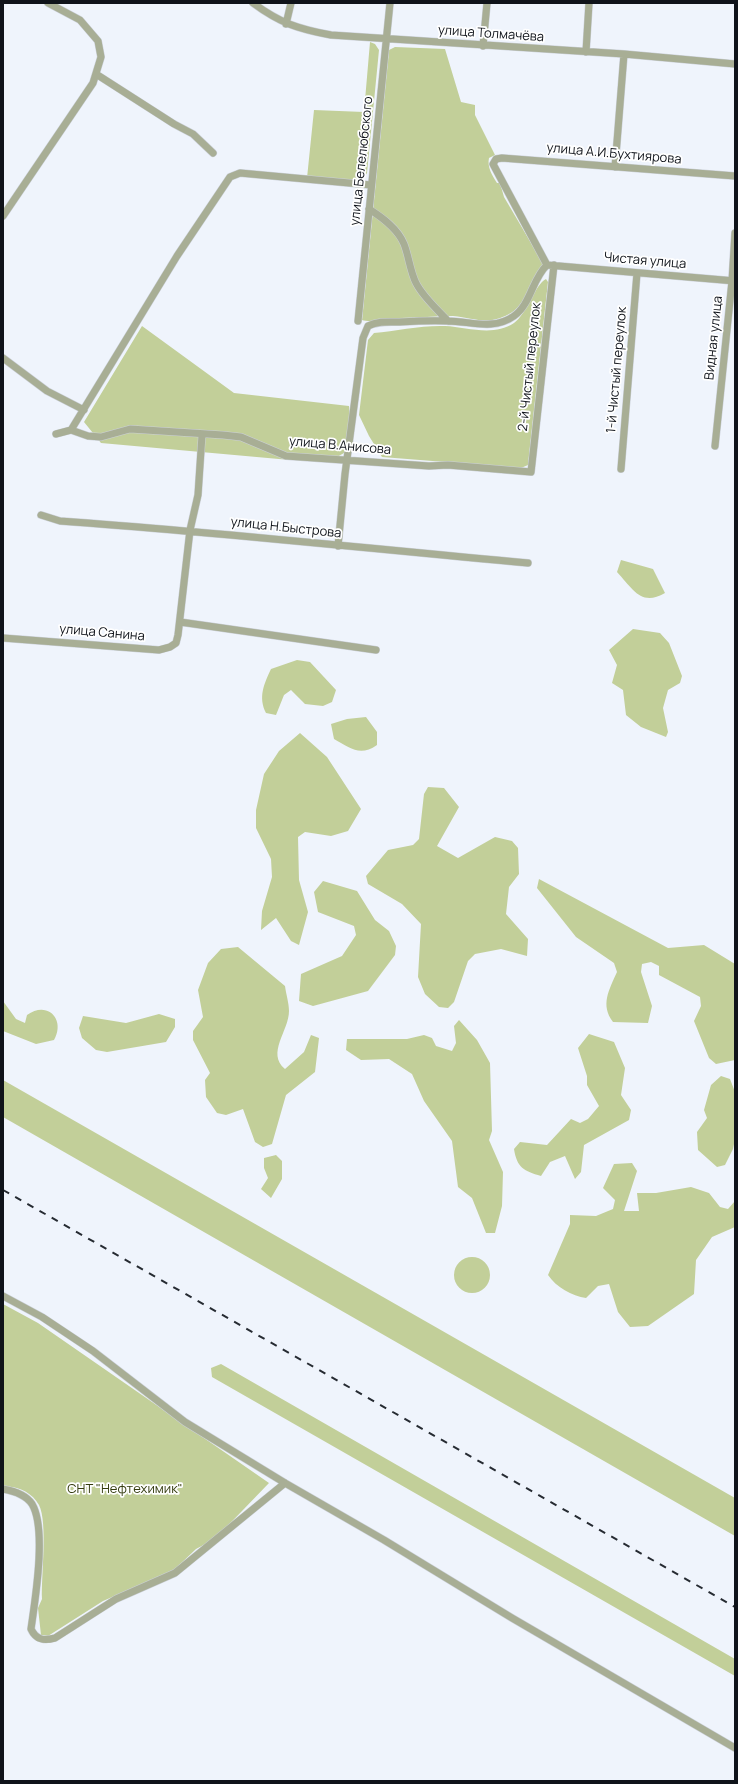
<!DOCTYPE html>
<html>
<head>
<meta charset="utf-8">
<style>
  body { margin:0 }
  #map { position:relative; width:738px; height:1784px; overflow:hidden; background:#eff4fc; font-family:Manrope,sans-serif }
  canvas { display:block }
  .frame { position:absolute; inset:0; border:4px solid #0f131a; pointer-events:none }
</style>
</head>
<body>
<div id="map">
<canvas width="738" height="1784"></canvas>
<div class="frame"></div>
</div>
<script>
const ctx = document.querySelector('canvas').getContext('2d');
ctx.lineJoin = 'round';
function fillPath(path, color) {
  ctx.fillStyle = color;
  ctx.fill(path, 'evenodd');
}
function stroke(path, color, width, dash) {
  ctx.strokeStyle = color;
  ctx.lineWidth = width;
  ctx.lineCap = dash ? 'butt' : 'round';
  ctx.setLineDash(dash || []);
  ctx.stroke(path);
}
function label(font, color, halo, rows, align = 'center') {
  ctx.font = font + ' Manrope,sans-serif';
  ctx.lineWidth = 3.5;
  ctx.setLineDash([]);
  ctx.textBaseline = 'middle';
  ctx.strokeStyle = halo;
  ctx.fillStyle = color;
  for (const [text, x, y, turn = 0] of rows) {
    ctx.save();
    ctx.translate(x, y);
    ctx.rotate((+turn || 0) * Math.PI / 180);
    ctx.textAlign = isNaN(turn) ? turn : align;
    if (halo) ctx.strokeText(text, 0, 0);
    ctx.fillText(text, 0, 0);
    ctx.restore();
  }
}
fillPath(new Path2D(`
  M370,42L375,44L379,50L367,173L364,178L357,181L307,178L314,110L364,112Z
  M395,47L445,49L461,102L475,105V115L495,155L489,158C487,167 492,175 497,183H500L504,197L544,265C535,280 524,307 509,314C487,326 475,318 453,316C436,316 418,318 401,318C391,319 370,323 362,320L389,50Z
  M546,279L548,282L528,465L521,468L382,457L369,436L359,415L368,340L374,333C396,331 423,325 445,326C467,327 493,337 514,323C527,314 535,284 546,279Z
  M142,326L234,393L349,406L350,417L344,453L337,457L309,455L290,460L101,443L84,422Z
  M621,560L653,569L665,593C641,607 633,589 617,572Z
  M633,629L660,633L669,643L682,676L680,683L668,690L663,708L668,732L666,737L641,727L626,715L623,690L612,683L617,665L609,650Z
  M297,660L310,662L336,690L332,702L323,706L305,704L291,690L284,695L276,715L266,713C258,697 264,684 271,669Z
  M366,717L377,732V745C360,757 350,748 334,739L331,724L347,719Z
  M300,733L327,757L361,809L348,831L331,836L305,832L298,837L299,880L308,912L299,945L291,941L276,918L261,930L262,911L272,877L271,859L256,828V810L264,774L279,751Z
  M428,787L444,788L459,807L437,846L458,858L495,837L512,841L518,848L519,874L509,887L506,914L528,939L527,956L501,949L475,954L468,961L454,1002L448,1008L439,1007L425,994L418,977L421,924L402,904L368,884L366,876L388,850L413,845L419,839L424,794Z
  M539,879L668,948L704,945L735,964V1060L716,1064L709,1058L694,1021L701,1006L700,997L659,975V966L651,962L642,964L641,972L652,1006L648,1023L613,1022C600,1005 609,990 617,972L614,963L576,937L537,888Z
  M323,881L357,891L375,920L389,931L396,946L395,955L368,991L313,1006L299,1001L301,974L342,956L356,935L354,926L318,912L314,892Z
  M238,947L285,986C286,994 289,1003 289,1011C289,1031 266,1053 285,1069L304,1052L311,1035L319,1038L315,1072L286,1095L272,1144L263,1147L255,1142L243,1109L226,1115L217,1113L206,1097L205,1080L210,1073L193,1040V1031L203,1017L198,990L208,963L221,949Z
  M3,1001L16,1019L25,1023L27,1015C47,1000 66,1019 54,1040L36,1044L3,1031Z
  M159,1014L175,1019V1027L166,1042L107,1052L96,1050L82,1038L79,1028L83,1016L126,1023Z
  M459,1020L477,1040L490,1063L492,1131L489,1140L503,1172L502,1206L495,1233H486L472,1198L458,1187L452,1141L424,1101L412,1074L389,1059L361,1060L346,1050L347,1039H407L424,1035L432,1038L436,1046L452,1051L456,1043L454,1026Z
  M589,1034L614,1042L625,1068L621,1095L631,1110L629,1120L584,1145L581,1172L575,1179L565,1156L550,1162L541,1176C524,1171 517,1168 514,1149L520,1142L547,1145L571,1119L580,1123L588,1119L599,1106L587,1085V1076L578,1048Z
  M721,1076L730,1079L735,1092V1139L733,1149L725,1165L717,1167L698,1150L697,1132L707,1118L704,1110L711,1085Z
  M3,1080L735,1498V1536L3,1117Z
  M276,1155L282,1161V1179L271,1198L261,1189L268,1178L264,1168V1158Z
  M632,1163L637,1171L624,1211H639L637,1193H656L691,1187L709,1193L720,1207L728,1209L735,1201V1227L712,1237L696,1260L694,1294L648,1326L630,1327L618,1312L609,1284L598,1286L586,1298C572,1296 556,1287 548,1275L570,1224V1215L596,1216L613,1209L615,1200L603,1188L614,1164Z
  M454 1275a18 18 0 1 1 36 0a18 18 0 1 1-36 0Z
  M3,1304L38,1323L269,1483L215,1539L196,1549L173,1571L103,1601L48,1636L41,1635L38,1608L42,1599C41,1577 48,1523 39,1505C32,1492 16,1485 3,1487Z
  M221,1364L735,1659V1676L212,1377L211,1368Z`), '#c2cf99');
const minor = new Path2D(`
  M253,3C280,23 298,29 331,35L624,54L735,64
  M286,24L291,3
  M483,46L487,3
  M586,52L589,3
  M96,74L174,124L193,134L213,153
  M615,167L624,54
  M369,209C383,218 398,229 404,244C409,257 410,271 416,283C423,297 437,309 448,321
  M3,216L93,83L101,57L98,41L80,20L48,3
  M547,265L493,164L496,159L502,158L735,176
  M358,321L390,3
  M3,358L47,391L84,410
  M71,430L177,256L230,177L240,173L371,185
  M56,434L71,430L88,436L101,437L130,429L223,435L241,437L286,456L429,466L448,465L531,472L554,265
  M715,446L732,281L735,233
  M621,469L637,273
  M41,515L60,521C216,532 372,549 528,563
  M338,546L345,474L363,338L368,326C378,321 388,322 398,322C415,321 431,320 448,321C470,321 493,331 514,316C531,304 532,279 547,265L735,281
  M180,622L376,650
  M3,638L159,650L170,647L176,643L178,635L190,530L198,495L202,435
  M3,1296L42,1317L93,1351L185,1422L285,1483L384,1540L512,1618L735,1748
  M3,1489C14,1491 26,1495 32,1504C47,1529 35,1600 31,1629C36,1640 44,1641 55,1638L116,1599L175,1573L285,1483`);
stroke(minor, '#cbd0d8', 8);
stroke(minor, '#a8ae95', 7);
stroke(new Path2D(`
  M3,1190L735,1607`), '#262b32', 2, [7, 7]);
label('13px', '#0f131a', '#fff', [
  ["улица Толмачёва",491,34,4],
  ["улица А.И.Бухтиярова",614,154,5],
  ["улица Белелюбского",362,161,-84],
  ["Чистая улица",645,261,5],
  ["Видная улица",714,338,-84],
  ["2-й Чистый переулок",530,367,-84],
  ["1-й Чистый переулок",617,370,-85],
  ["улица В.Анисова",340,446,5],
  ["улица Н.Быстрова",286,528,6],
  ["улица Санина",102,633,5]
]);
label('13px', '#333b0e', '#fff', [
  ["СНТ \"Нефтехимик\"",125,1489]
]);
</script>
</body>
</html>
